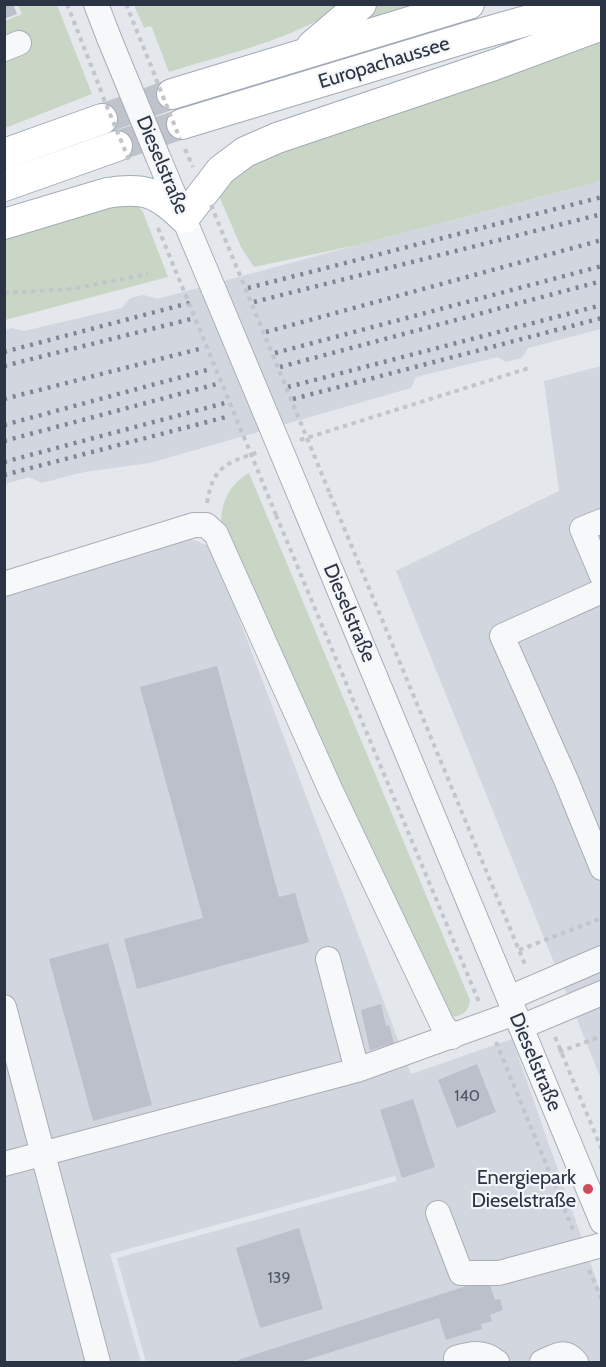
<!DOCTYPE html>
<html>
<head>
<meta charset="utf-8">
<style>
  body { margin:0 }
  #map { position:relative; width:606px; height:1367px; overflow:hidden; background:#e4e7ec; font-family:Cabin,sans-serif }
  canvas { display:block }
  .frame { position:absolute; inset:0; border:6px solid #2b3445; pointer-events:none }
</style>
</head>
<body>
<div id="map">
<canvas width="606" height="1367"></canvas>
<div class="frame"></div>
</div>
<script>
const ctx = document.querySelector('canvas').getContext('2d');
ctx.lineJoin = 'round';
function fillPath(path, color) {
  ctx.fillStyle = color;
  ctx.fill(path, 'evenodd');
}
function stroke(path, color, width, dash) {
  ctx.strokeStyle = color;
  ctx.lineWidth = width;
  ctx.lineCap = dash ? 'butt' : 'round';
  ctx.setLineDash(dash || []);
  ctx.stroke(path);
}
function label(font, color, halo, rows, align = 'center') {
  ctx.font = font + ' Cabin,sans-serif';
  ctx.lineWidth = 4.5;
  ctx.setLineDash([]);
  ctx.textBaseline = 'middle';
  ctx.strokeStyle = halo;
  ctx.fillStyle = color;
  for (const [text, x, y, turn = 0] of rows) {
    ctx.save();
    ctx.translate(x, y);
    ctx.rotate((+turn || 0) * Math.PI / 180);
    ctx.textAlign = isNaN(turn) ? turn : align;
    if (halo) ctx.strokeText(text, 0, 0);
    ctx.fillText(text, 0, 0);
    ctx.restore();
  }
}
fillPath(new Path2D(`
  M601,181V329L528,348L522,358L506,362L498,357L416,377L411,388L150,463L84,472L42,483L29,477L5,484V330L12,328L24,331L122,308L130,298L144,295L157,299L357,245Z
  M601,366V1079L396,571L559,491L544,381Z
  M191,539L212,547L411,1074L512,1039L601,1293V1362H146L117,1258L397,1181L395,1176L110,1254L141,1362H5V597Z`), '#d2d6de');
fillPath(new Path2D(`
  M18,5H57L92,94L5,128V21L22,14Z
  M134,5H344C292,40 229,53 169,72L152,28L150,26L144,28Z
  M375,5H428L362,24Z
  M601,35V181L357,245L254,267L241,247L217,191L234,170Z
  M107,204H136L143,212L168,277L5,320V235Z
  M249,473L470,1000C469,1013 460,1017 448,1017L222,532C219,506 227,486 249,473Z`), '#c9d6c5');
fillPath(new Path2D(`
  M4,4H13L17,14L4,19Z
  M217,666L279,897L295,893L309,942L137,989L124,939L203,918L140,687Z
  M108,943L152,1105L93,1121L49,959Z
  M381,1004L386,1026L389,1025L394,1043L370,1050L361,1010Z
  M477,1064L496,1112L457,1128L438,1080Z
  M413,1099L435,1167L402,1178L380,1110Z
  M299,1228L323,1309L260,1328L236,1248Z
  M488,1279L495,1300L500,1299L503,1310L490,1315L492,1321L481,1324L482,1329L446,1340L439,1318L300,1362H239L238,1360Z`), '#bbc0ca');
stroke(new Path2D(`
  M102,119L172,94
  M117,146L182,124`), '#bfc3cb', 30, [30, 15]);
const minor = new Path2D(`
  M96,4L109,38
  M4,49L19,43
  M158,157L214,290
  M303,503L602,1222
  M602,521L582,529L602,576
  M4,584L194,525H206L216,534L331,791L442,1024L452,1037
  M602,591L502,636L566,780L602,868
  M328,959L357,1070
  M509,998L602,958
  M4,1007L98,1362
  M521,1027L602,993
  M4,1164L357,1070L515,1013
  M438,1213L461,1273H499L602,1245
  M456,1358C472,1353 484,1351 497,1362
  M542,1362C556,1356 565,1348 576,1362`);
const major = new Path2D(`
  M312,46L361,4
  M172,94L469,4
  M182,124L469,37L586,4
  M4,154L102,119
  M4,186L117,146
  M4,224L107,193C144,187 158,192 184,218L221,170L245,152L277,138L494,65L602,25`);
stroke(minor, '#a9aeb7', 26);
stroke(major, '#a3abb8', 32);
stroke(new Path2D(`
  M67,4L103,96
  M126,4L155,76
  M185,149L193,167
  M4,293L72,289L148,274
  M300,440L529,368
  M330,494L526,967
  M207,503C213,467 225,463 259,452
  M276,515L479,1002
  M519,950L602,918
  M555,1037L602,1150
  M496,1042L573,1230
  M559,1052L602,1036
  M589,1270L602,1300`), '#c2c5cb', 4, [4.5, 4.5]);
stroke(minor, '#f7f8fa', 24);
stroke(major, '#fff', 30);
stroke(new Path2D(`
  M248,288L602,197
  M254,302L602,214
  M266,332L602,240
  M4,352L193,302
  M275,353L602,266
  M4,366L191,319
  M280,367L602,281
  M288,387L602,305
  M4,399L203,348
  M293,399L602,318
  M4,425L211,369
  M4,441L217,384
  M4,462L225,403
  M4,475L230,416`), '#7d8696', 4.5, [3, 6]);
const minorBridge = new Path2D(`
  M109,38L158,157
  M214,290L303,503`);
stroke(minorBridge, '#a9aeb7', 26, []);
stroke(new Path2D(`
  M156,79L180,139
  M103,97L129,160
  M211,205L330,494
  M158,228L276,515`), '#c2c5cb', 4, [4.5, 4.5]);
stroke(minorBridge, '#f7f8fa', 24);
for (const [x, y, r, color] of [
  [588,1189,6,"#d1495b"]
]) {
  const dot = new Path2D();
  dot.arc(x, y, r, 0, 2 * Math.PI);
  ctx.fillStyle = color;
  ctx.fill(dot);
  stroke(dot, '#f4f6f9', 2);
}
label('16px', '#4f5766', null, [
  ["140",467,1096],
  ["139",279,1278]
]);
label('20px', '#2b3445', '#f4f6f9', [
  ["Europachaussee",384,63,-17],
  ["Dieselstraße",162,165,67],
  ["Dieselstraße",349,613,67],
  ["Dieselstraße",535,1062,67]
]);
label('20px', '#2b3445', '#f4f6f9', [
  ["Energiepark",576,1178],
  ["Dieselstraße",576,1201]
], 'right');
</script>
</body>
</html>
